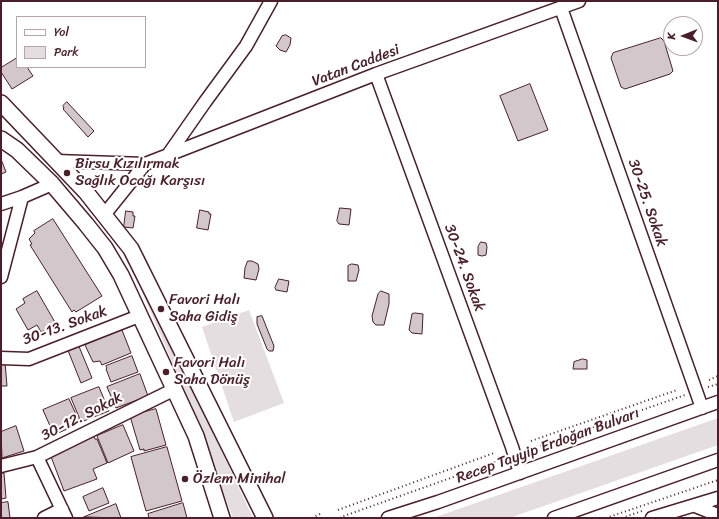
<!DOCTYPE html>
<html>
<head>
<meta charset="utf-8">
<style>
  body { margin:0 }
  #map { position:relative; width:719px; height:519px; overflow:hidden; background:#fff; font-family:Sriracha,sans-serif }
  canvas { display:block }
  .frame { position:absolute; inset:0; border:2px solid #4a1f2b; pointer-events:none }
  .legend { position:absolute; left:16px; top:16px; width:130px; height:52px; box-sizing:border-box; background:#fff; border:1px solid #b7a5aa; margin:0; padding:5px 7px; list-style:none; font-size:12px; color:#4a1f2b }
  .legend li { display:flex; align-items:center; gap:8px; height:20px }
  .legend b { width:20px; border:1px solid #b7a5aa }
  .north { position:absolute; left:663px; top:16px; width:40px; height:40px; box-sizing:border-box; background:#fff; border:1px solid #b7a5aa; border-radius:50%; rotate:269deg; font-size:11px; font-weight:700; line-height:16px; text-align:center; color:#4a1f2b }
  .north::after { content:''; display:block; margin:auto; width:14px; height:18px; background:#4a1f2b; clip-path:polygon(50% 0,100% 100%,50% 72%,0 100%) }
</style>
</head>
<body>
<div id="map">
<canvas width="719" height="519"></canvas>
<div class="frame"></div>
<ul class="legend">
<li><b style="height:5px;background:#fff"></b>Yol</li>
<li><b style="height:11px;background:#e5dee0"></b>Park</li>
</ul>
<div class="north">K</div>
</div>
<script>
const ctx = document.querySelector('canvas').getContext('2d');
ctx.lineJoin = 'round';
function fillPath(path, color) {
  ctx.fillStyle = color;
  ctx.fill(path, 'evenodd');
}
function stroke(path, color, width, dash) {
  ctx.strokeStyle = color;
  ctx.lineWidth = width;
  ctx.lineCap = dash ? 'butt' : 'round';
  ctx.setLineDash(dash || []);
  ctx.stroke(path);
}
function label(font, color, halo, rows, align = 'center') {
  ctx.font = font + ' Sriracha,sans-serif';
  ctx.lineWidth = 4;
  ctx.setLineDash([]);
  ctx.textBaseline = 'middle';
  ctx.strokeStyle = halo;
  ctx.fillStyle = color;
  for (const [text, x, y, turn = 0] of rows) {
    ctx.save();
    ctx.translate(x, y);
    ctx.rotate((+turn || 0) * Math.PI / 180);
    ctx.textAlign = isNaN(turn) ? turn : align;
    if (halo) ctx.strokeText(text, 0, 0);
    ctx.fillText(text, 0, 0);
    ctx.restore();
  }
}
fillPath(new Path2D(`
  M141,289L162,324L253,518H233L187,397Z
  M249,310L284,403L234,422L202,327Z
  M718,418V445L521,514L511,518H433Z`), '#e5dee0');
const building = new Path2D(`
  M286,35L291,38L290,45L286,52L280,50L276,46L282,36Z
  M661,38L664,41L673,71L670,74L625,89L621,87L611,58L613,53Z
  M17,58V67H27L33,76L12,89L1,72V68Z
  M530,84L548,130L518,141L500,96Z
  M67,102L94,131L88,137L63,109L64,108L63,106Z
  M1,159L6,172L1,174Z
  M340,208L351,209L349,225L339,224L337,221Z
  M200,210L209,212V214H211L208,230L197,228Z
  M126,211L133,212V216H135L133,228L124,227Z
  M53,219L102,296L76,312L74,310L72,312L30,245L32,244L29,239L35,233L34,231Z
  M481,242L486,243L487,247L486,255L482,256L478,255V247Z
  M248,261H252L258,264L259,269L256,280L244,278L245,268Z
  M352,264L358,265L359,270L356,281H348V266Z
  M279,279L289,281L287,292L276,290L275,288Z
  M37,291L56,324L41,332L37,325L28,330L16,309L25,303L23,299Z
  M381,291L389,294V304L384,325H376L373,322L372,316L378,294Z
  M415,313L423,314L422,334L412,333L409,330L412,314Z
  M262,316L274,346L273,351H269L267,349L257,324V317Z
  M122,330L131,353L102,365L100,361L93,362L85,345Z
  M78,344L92,378L81,383L67,348Z
  M132,356L138,372L111,382L106,369L107,368L106,366Z
  M583,359L587,360V369H573L574,362Z
  M1,362H5L7,386H1Z
  M140,374L148,396L116,408L107,387Z
  M99,387L109,411L81,422L71,398Z
  M69,399L80,423L54,435L43,410Z
  M156,409L166,445L144,451V449L140,450L130,416Z
  M123,425L134,451L108,463L97,436Z
  M16,426L24,451L2,458L1,432Z
  M94,437L95,439H97L107,463L93,469L97,479L64,491L50,454Z
  M167,447L182,501L146,511L131,457Z
  M1,473H4L6,498L1,499Z
  M103,488L109,503L89,511L83,497Z
  M8,502L10,518H1V503Z
  M183,503L187,518H149L148,514Z
  M116,504L121,518L84,517Z`);
fillPath(building, '#d2c7cb');
stroke(building, '#4a1f2b', 1);
const minor = new Path2D(`
  M561,8L702,408
  M376,74L512,447L520,473
  M168,155L205,102L246,46L271,1
  M56,161L145,164L376,74L579,1
  M1,204L22,197L52,184
  M104,215L145,164
  M1,277L22,197
  M1,358L29,359L139,316
  M37,457L66,518
  M1,466L37,457L175,389
  M695,506L718,515
  M44,518L62,509
  M388,518L438,502L718,402
  M554,518L718,460
  M652,518L718,498`);
const major = new Path2D(`
  M1,103L86,192L131,249L265,518
  M1,139L17,150L52,184L86,224L105,248L121,275L196,436L222,518`);
stroke(minor, '#4a1f2b', 15);
stroke(major, '#4a1f2b', 18);
stroke(new Path2D(`
  M709,380L718,376
  M708,387L718,384
  M531,441L677,390
  M525,451L685,395
  M338,510L494,453
  M312,518L322,513
  M340,518L341,517L504,459
  M606,518L718,480
  M622,518L642,511`), '#4a1f2b', 2, [1, 3]);
stroke(minor, '#fff', 12);
stroke(major, '#fff', 15);
for (const [x, y, r, color] of [
  [67,173,4,"#4a1f2b"],
  [161,309,4,"#4a1f2b"],
  [166,372,4,"#4a1f2b"],
  [185,479,4,"#4a1f2b"]
]) {
  const dot = new Path2D();
  dot.arc(x, y, r, 0, 2 * Math.PI);
  ctx.fillStyle = color;
  ctx.fill(dot);
  stroke(dot, '#fff', 1.5);
}
label('15px', '#4a1f2b', '#fff', [
  ["Vatan Caddesi",356,66,-21],
  ["30-25. Sokak",647,203,71],
  ["30-24. Sokak",464,268,70],
  ["30-13. Sokak",65,326,-20],
  ["30-12. Sokak",82,417,-27],
  ["Recep Tayyip Erdoğan Bulvarı",548,446,-20]
]);
label('15px', '#4a1f2b', '#fff', [
  ["Birsu Kızılırmak",75,164],
  ["Sağlık Ocağı Karşısı",75,181],
  ["Favori Halı",169,300],
  ["Saha Gidiş",169,317],
  ["Favori Halı",174,363],
  ["Saha Dönüş",174,380],
  ["Özlem Minihal",193,479]
], 'left');
</script>
</body>
</html>
